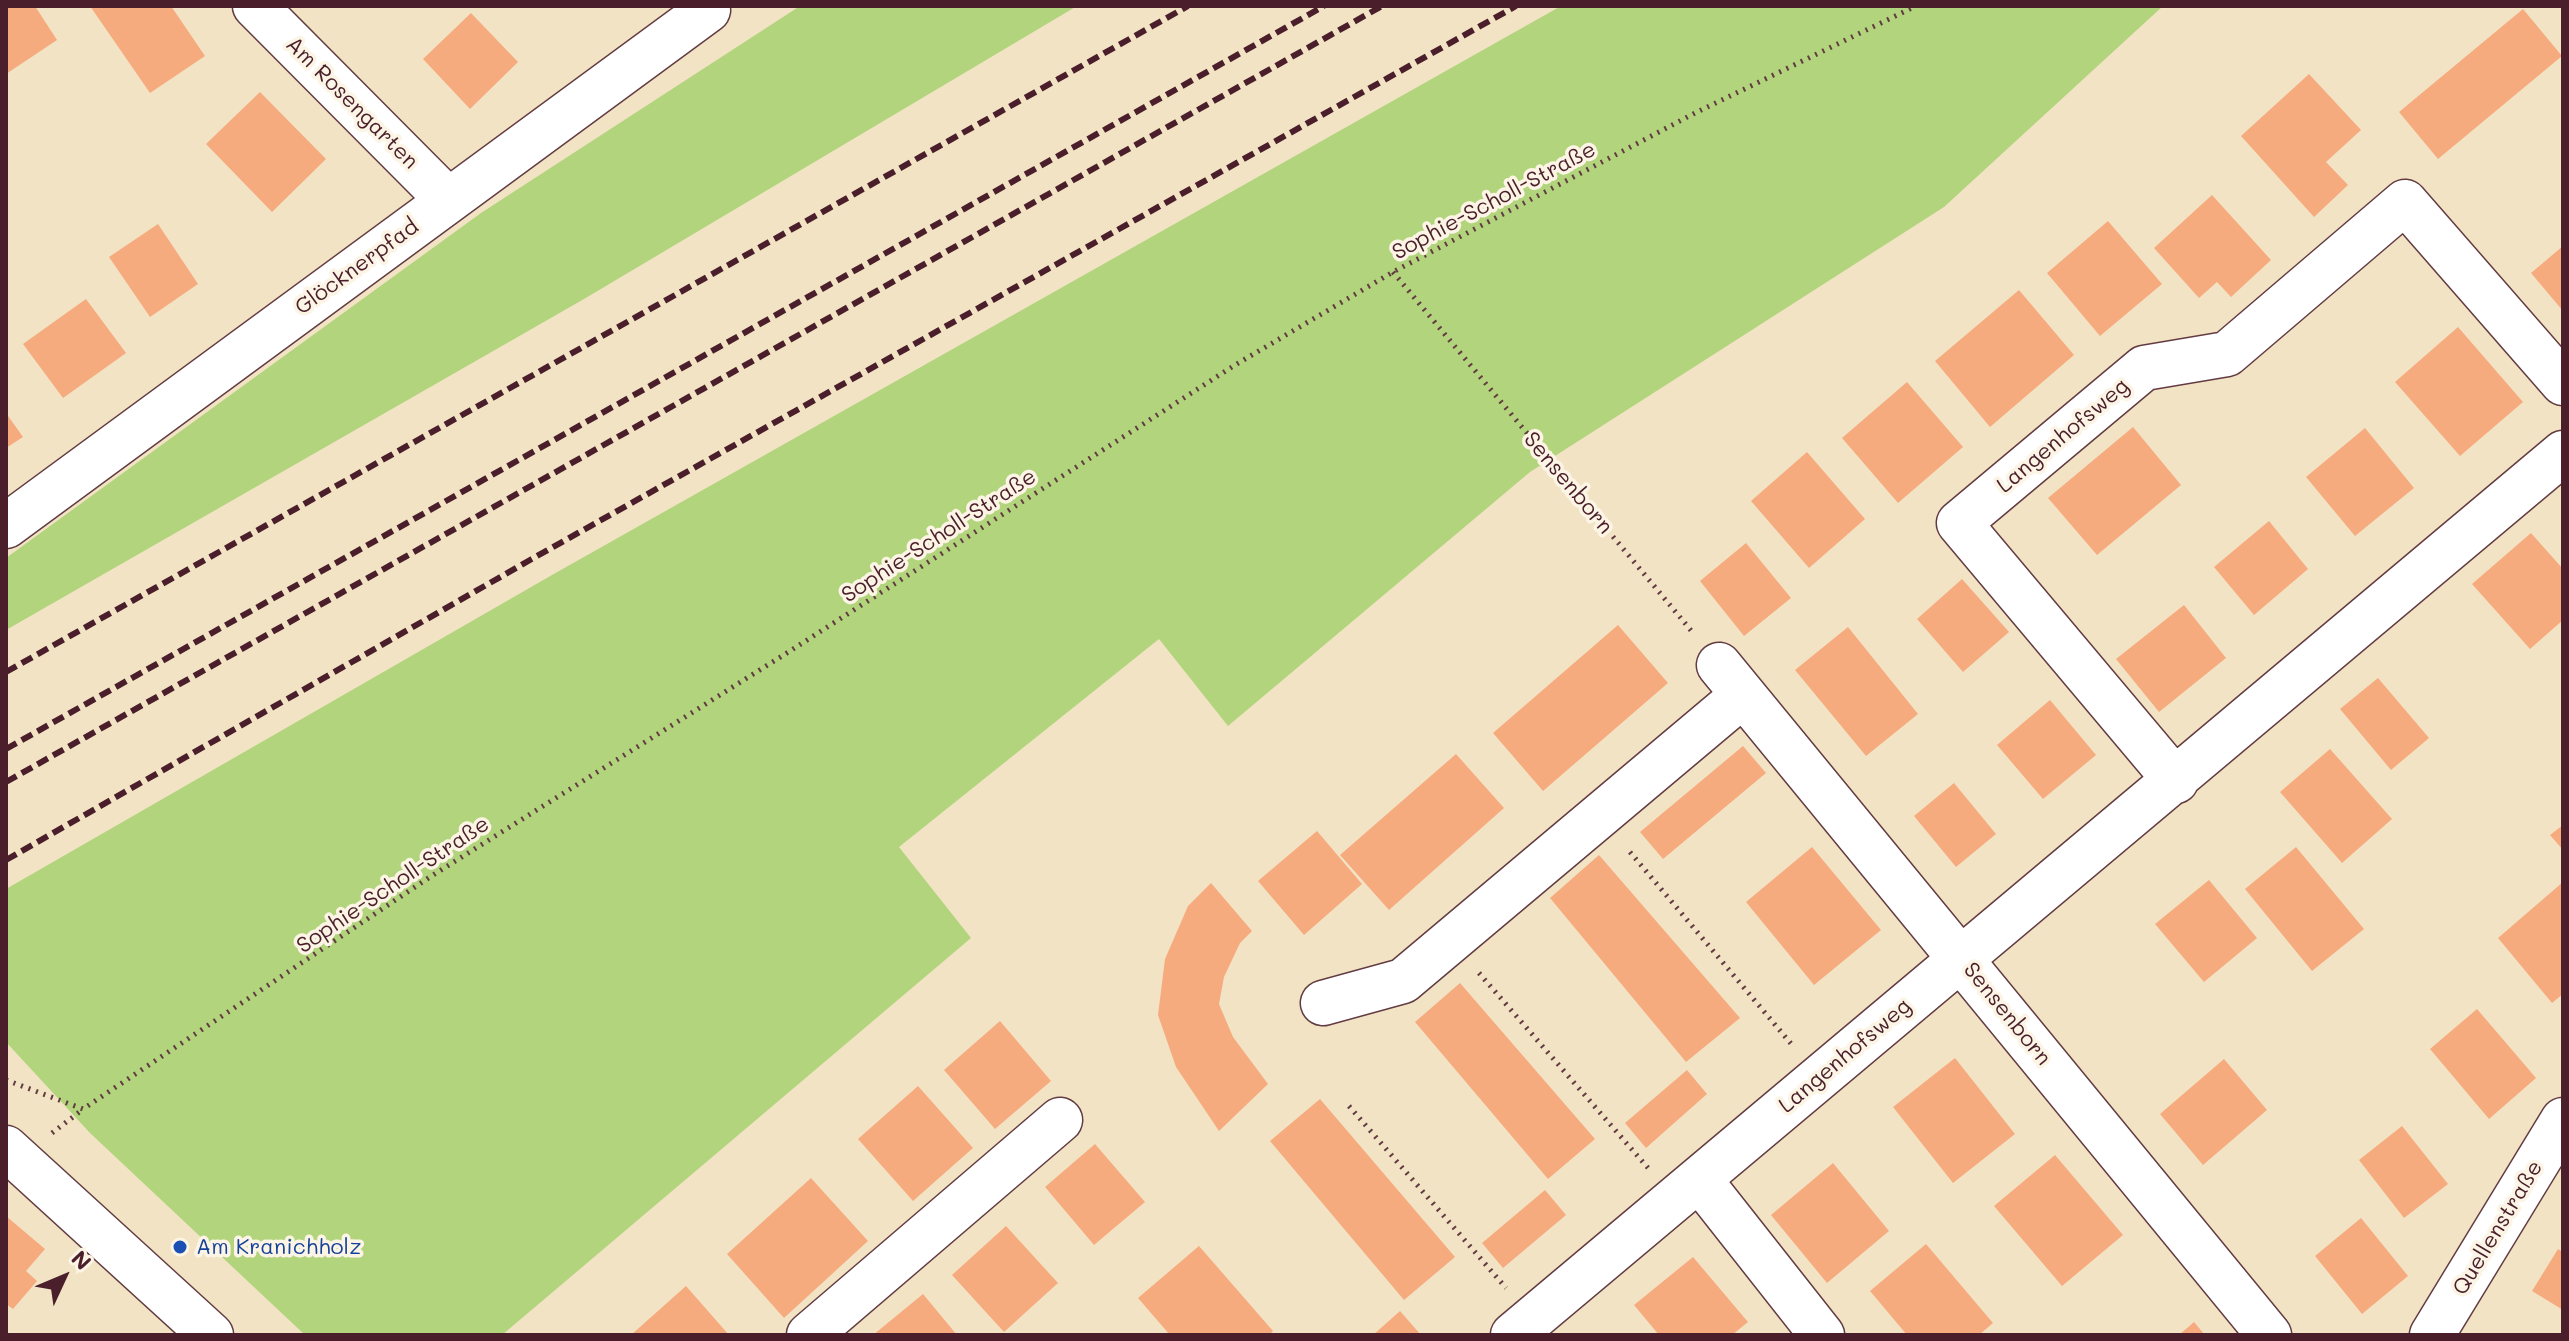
<!DOCTYPE html>
<html>
<head>
<meta charset="utf-8">
<style>
  body { margin:0 }
  #map { position:relative; width:2569px; height:1341px; overflow:hidden; background:#f2e3c5; font-family:Mali,sans-serif }
  canvas { display:block }
  .frame { position:absolute; inset:0; border:8px solid #4a1f2b; pointer-events:none }
  .north { position:absolute; left:24px; top:1237px; width:80px; height:80px; -webkit-text-stroke:6px #fcf5e5; paint-order:stroke; rotate:46deg; font-size:22px; font-weight:700; line-height:32px; text-align:center; color:#4a1f2b }
  .north::after { content:''; display:block; margin:auto; width:28px; height:36px; background:#4a1f2b; clip-path:polygon(50% 0,100% 100%,50% 72%,0 100%) }
</style>
</head>
<body>
<div id="map">
<canvas width="2569" height="1341"></canvas>
<div class="frame"></div>
<div class="north">N</div>
</div>
<script>
const ctx = document.querySelector('canvas').getContext('2d');
ctx.lineJoin = 'round';
function fillPath(path, color) {
  ctx.fillStyle = color;
  ctx.fill(path, 'evenodd');
}
function stroke(path, color, width, dash) {
  ctx.strokeStyle = color;
  ctx.lineWidth = width;
  ctx.lineCap = dash ? 'butt' : 'round';
  ctx.setLineDash(dash || []);
  ctx.stroke(path);
}
function label(font, color, halo, rows, align = 'center') {
  ctx.font = font + ' Mali,sans-serif';
  ctx.lineWidth = 7;
  ctx.setLineDash([]);
  ctx.textBaseline = 'middle';
  ctx.strokeStyle = halo;
  ctx.fillStyle = color;
  for (const [text, x, y, turn = 0] of rows) {
    ctx.save();
    ctx.translate(x, y);
    ctx.rotate((+turn || 0) * Math.PI / 180);
    ctx.textAlign = isNaN(turn) ? turn : align;
    if (halo) ctx.strokeText(text, 0, 0);
    ctx.fillText(text, 0, 0);
    ctx.restore();
  }
}
fillPath(new Path2D(`
  M800,6H1077L584,299L6,630V558L481,213Z
  M1561,6H2163L1944,207L1530,472L1228,726L1159,639L899,847L971,938L502,1335H305L90,1133L6,1042V889L552,575Z`), '#b2d47c');
fillPath(new Path2D(`
  M6,6H35L57,40L6,74Z
  M90,6H171L205,56L150,93Z
  M2523,9L2562,56L2438,159L2399,112Z
  M471,13L518,62L470,109L423,59Z
  M2309,74L2361,130L2326,162L2348,185L2314,217L2241,136Z
  M260,92L326,159L272,212L206,144Z
  M2212,195L2271,260L2231,297L2217,282L2199,298L2154,248Z
  M2108,221L2162,284L2100,336L2047,273Z
  M158,224L198,284L150,317L109,257Z
  M2563,246V311L2531,273Z
  M2019,290L2074,355L1990,427L1935,361Z
  M86,299L126,353L63,398L23,344Z
  M2458,327L2523,402L2460,456L2395,382Z
  M1907,382L1963,447L1898,503L1842,438Z
  M6,413L23,437L6,448Z
  M2133,427L2181,485L2097,555L2048,498Z
  M2365,428L2414,488L2355,536L2306,477Z
  M1807,452L1865,519L1809,568L1751,501Z
  M2269,521L2308,569L2254,615L2214,567Z
  M2531,533L2563,569V620L2530,649L2472,584Z
  M1746,543L1791,598L1744,636L1700,581Z
  M1962,579L2009,632L1963,672L1917,619Z
  M2184,605L2226,658L2159,712L2116,659Z
  M1618,625L1668,683L1543,791L1493,733Z
  M1848,627L1918,714L1866,756L1795,670Z
  M2378,678L2429,738L2391,770L2340,709Z
  M2050,700L2096,755L2043,799L1997,745Z
  M1743,746L1766,773L1663,859L1640,832Z
  M2330,749L2392,819L2342,863L2280,792Z
  M1456,754L1504,808L1389,910L1340,855Z
  M1954,783L1996,834L1956,867L1914,816Z
  M2563,825V850L2550,835Z
  M1317,831L1362,884L1304,935L1258,881Z
  M1812,847L1881,930L1814,985L1746,902Z
  M2296,847L2364,929L2312,971L2245,889Z
  M1599,855L1740,1018L1686,1062L1550,898Z
  M2209,880L2257,938L2204,982L2155,924Z
  M2563,882V994L2552,1003L2498,938Z
  M1211,883L1252,931L1240,943L1224,977L1219,1004L1233,1037L1268,1084L1219,1131L1176,1067L1158,1015L1165,959L1188,906Z
  M1460,983L1595,1139L1548,1179L1415,1022Z
  M2477,1009L2536,1078L2489,1119L2430,1049Z
  M1000,1021L1051,1081L995,1129L944,1070Z
  M1955,1058L2015,1134L1953,1183L1893,1107Z
  M2224,1059L2267,1110L2203,1165L2160,1114Z
  M1687,1070L1707,1094L1646,1148L1625,1123Z
  M918,1086L973,1148L913,1201L858,1139Z
  M1320,1099L1455,1257L1404,1300L1270,1141Z
  M2402,1126L2448,1184L2404,1218L2359,1160Z
  M1095,1144L1145,1202L1094,1245L1045,1187Z
  M2055,1155L2123,1235L2062,1286L1994,1206Z
  M1833,1163L1889,1231L1827,1283L1771,1215Z
  M811,1178L868,1241L784,1318L727,1254Z
  M1545,1190L1566,1215L1503,1268L1482,1243Z
  M6,1216L45,1249L26,1271L37,1281L13,1309L6,1304Z
  M2361,1218L2408,1276L2362,1314L2315,1256Z
  M1006,1226L1058,1283L1004,1332L952,1275Z
  M1926,1244L1993,1323L1979,1335H1907L1870,1291Z
  M1199,1246L1273,1331L1269,1335H1170L1138,1298Z
  M2558,1249L2563,1252V1310L2532,1291Z
  M1693,1257L1748,1322L1732,1335H1659L1634,1305Z
  M686,1286L729,1335H631Z
  M923,1294L957,1335H873Z
  M1400,1311L1421,1335H1373Z
  M2194,1322L2205,1335H2179Z`), '#f6ab7f');
const minor = new Path2D(`
  M255,6L448,200
  M6,526L708,10
  M1719,665L2269,1335
  M2176,781L1959,523L2144,368L2227,354L2405,202L2563,383
  M1323,1003L1403,981L1743,695
  M6,1148L211,1335
  M1699,1179L1822,1335
  M809,1335L1060,1120
  M1513,1335L2563,453
  M2432,1335L2563,1120`);
stroke(minor, '#633c42', 47);
stroke(new Path2D(`
  M1393,272L1694,634
  M1630,852L1793,1046
  M1479,973L1648,1168
  M6,1080L83,1109L430,877L790,651L1235,365L1393,272L1695,113L1916,6
  M1349,1106L1506,1288
  M52,1133L82,1110`), '#633c42', 5, [2, 6]);
stroke(minor, '#fff', 44);
stroke(new Path2D(`
  M6,672L1188,6
  M6,749L1324,6
  M6,782L1382,6
  M6,860L530,560L1516,6`), '#4a1f2b', 6, [12, 6]);
for (const [x, y, r, color] of [
  [180,1247,8,"#1a4fb4"]
]) {
  const dot = new Path2D();
  dot.arc(x, y, r, 0, 2 * Math.PI);
  ctx.fillStyle = color;
  ctx.fill(dot);
  stroke(dot, '#fcf5e5', 3);
}
label('22px', '#4a1f2b', '#fcf5e5', [
  ["Am Rosengarten",352,103,45],
  ["Sophie-Scholl-Straße",1494,201,-28],
  ["Glöcknerpfad",357,267,-36],
  ["Langenhofsweg",2063,436,-40],
  ["Sensenborn",1568,483,50],
  ["Sophie-Scholl-Straße",939,536,-33],
  ["Sophie-Scholl-Straße",393,885,-34],
  ["Sensenborn",2007,1014,51],
  ["Langenhofsweg",1845,1056,-40],
  ["Quellenstraße",2498,1228,-59]
]);
label('22px', '#164399', '#fcf5e5', [
  ["Am Kranichholz",196,1247]
], 'left');
</script>
</body>
</html>
